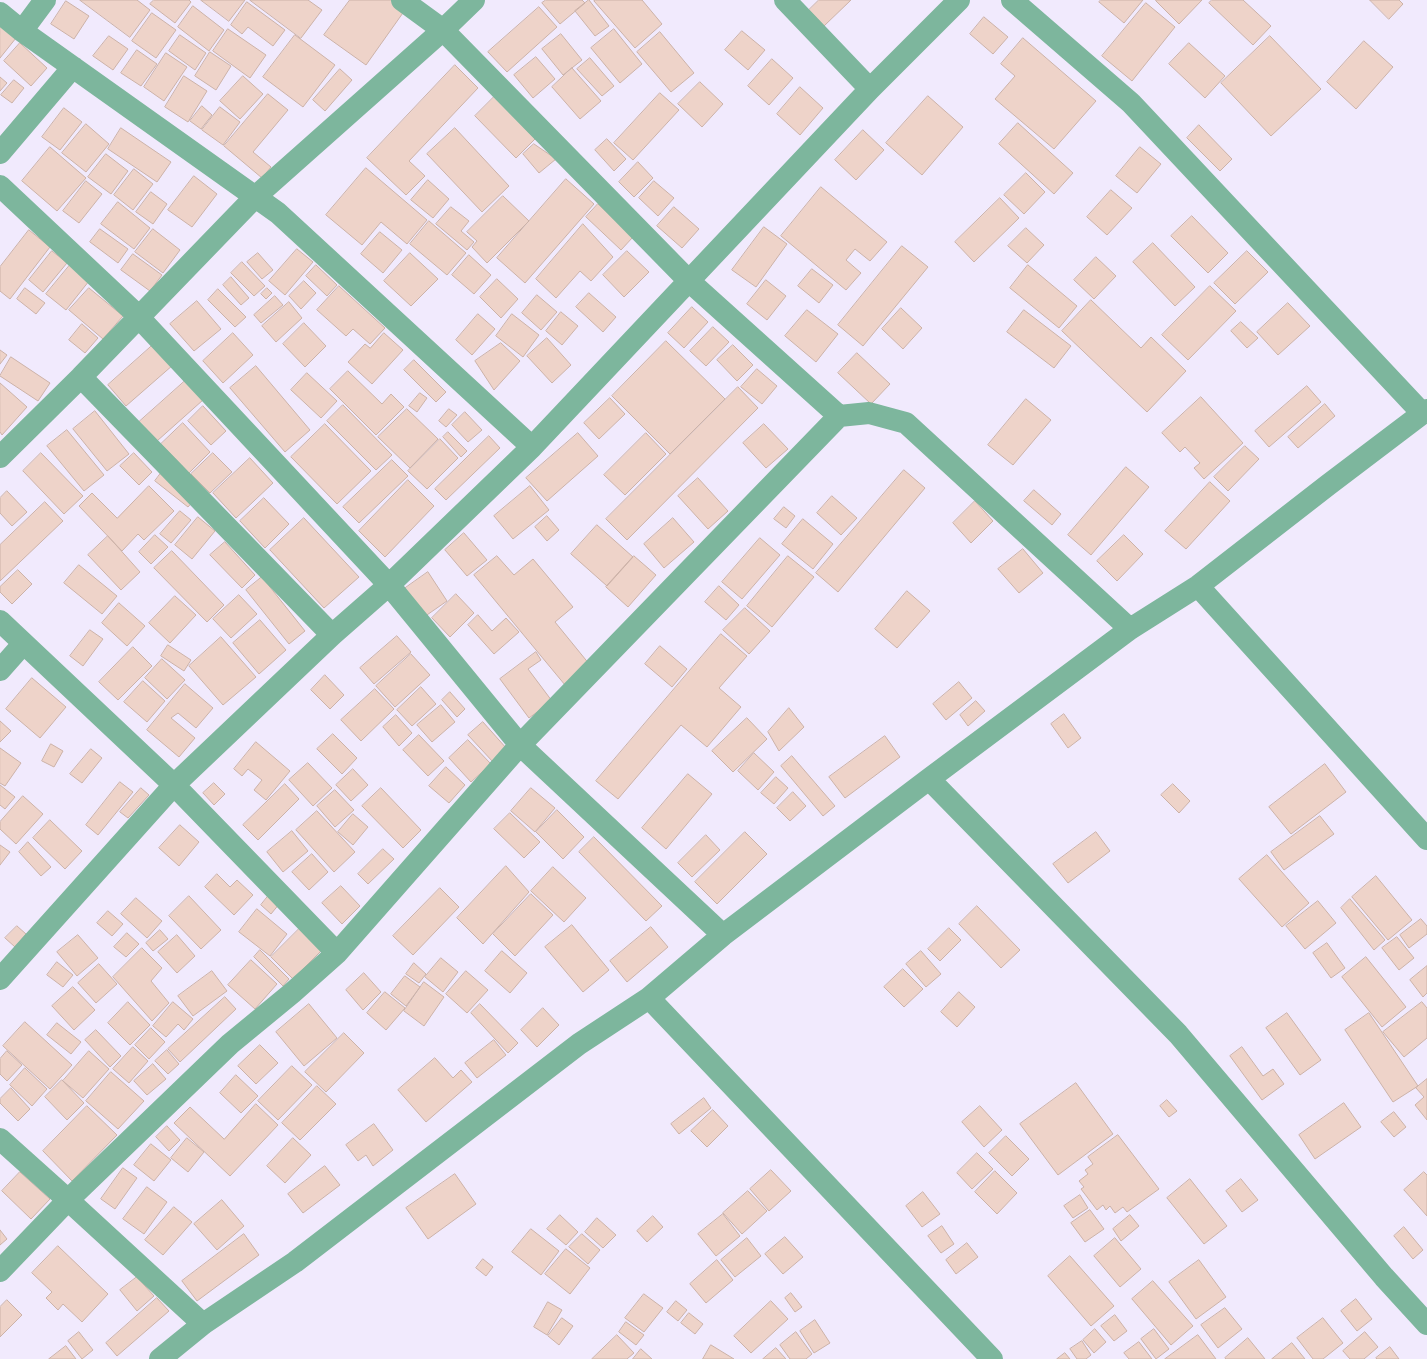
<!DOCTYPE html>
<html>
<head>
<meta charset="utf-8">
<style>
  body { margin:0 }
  canvas { display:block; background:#f1eafd }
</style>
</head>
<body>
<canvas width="1427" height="1359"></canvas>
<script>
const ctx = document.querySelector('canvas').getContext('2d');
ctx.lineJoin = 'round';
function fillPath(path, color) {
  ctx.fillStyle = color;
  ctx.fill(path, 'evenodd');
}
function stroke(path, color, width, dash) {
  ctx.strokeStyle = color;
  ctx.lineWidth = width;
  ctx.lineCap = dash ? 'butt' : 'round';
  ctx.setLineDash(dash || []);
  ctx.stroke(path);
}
const building = new Path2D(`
  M80,0H137L150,10L130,37Z
  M154,0H189L191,2L175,23L150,4Z
  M201,0H245L229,21Z
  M250,0H308L322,10L301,38Z
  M350,0H392L405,10L366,65L324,35Z
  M546,0H582L585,3L560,24L542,3Z
  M589,0L609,26L595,36L575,11Z
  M596,0H642L662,24L635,48L594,1Z
  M819,0H851L824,26L809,10Z
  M1101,0H1143L1124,23L1099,2Z
  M1156,0H1202L1179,24L1156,1Z
  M1212,0H1243L1271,26L1253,45L1209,3Z
  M1370,0H1399L1403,4L1389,19Z
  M66,1L89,16L74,39L51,24Z
  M247,2L285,30L273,46L248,27L242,34L231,25Z
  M1146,3L1175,27L1132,81L1102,56Z
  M193,6L224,30L209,51L178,27Z
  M539,7L557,27L507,72L488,52Z
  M152,13L176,30L156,58L132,41Z
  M984,17L1008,37L993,54L970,34Z
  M0,25L16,38L0,58Z
  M228,29L266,55L250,78L213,51Z
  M614,29L642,64L620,83L591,48Z
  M742,31L765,50L748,70L725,50Z
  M660,32L694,73L671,92L637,52Z
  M561,34L582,60L563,75L542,49Z
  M180,35L206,53L195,70L169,51Z
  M295,35L335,65L303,107L263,77Z
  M109,36L128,49L113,70L93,56Z
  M1270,36L1321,89L1271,136L1221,83Z
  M1023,38L1096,101L1054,149L995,99L1015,76L1001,64Z
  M1364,41L1393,67L1356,109L1327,82Z
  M20,43L47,68L31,86L4,61Z
  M1189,43L1225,76L1205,98L1169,64Z
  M137,50L157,64L141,86L121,73Z
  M210,52L231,66L216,90L195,76Z
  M166,53L187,67L164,101L144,87Z
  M536,57L555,79L533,98L514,75Z
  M590,58L614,86L602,96L577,69Z
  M772,59L793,78L769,105L748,86Z
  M455,65L478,88L409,161L425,176L406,195L367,158Z
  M572,68L601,101L580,119L552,87Z
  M340,69L352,80L325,111L313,100Z
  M184,76L207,91L188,122L165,107Z
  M243,76L263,94L240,119L220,101Z
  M0,77L7,83L0,91Z
  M14,80L24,88L12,103L1,95Z
  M700,82L723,104L702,127L678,104Z
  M800,87L823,108L800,135L777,114Z
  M660,93L679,110L633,160L614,143Z
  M268,94L288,110L253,152L271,167L262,178L224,146Z
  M495,96L535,139L516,158L475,116Z
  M928,96L963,127L922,175L886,143Z
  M202,106L212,115L201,129L190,121Z
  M220,107L240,122L223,145L202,130Z
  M64,108L82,122L60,150L42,137Z
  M1018,123L1073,173L1054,194L999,144Z
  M86,124L109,144L86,172L62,153Z
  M1199,125L1232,159L1220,171L1187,138Z
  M121,128L171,162L157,182L108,149Z
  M455,128L509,186L482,212L427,154Z
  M863,130L884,150L856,180L835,160Z
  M607,139L626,159L614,171L595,150Z
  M534,144L556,159L539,173L523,154Z
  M50,147L86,178L57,211L22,181Z
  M1140,147L1161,164L1137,193L1116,176Z
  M106,154L128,171L111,194L88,177Z
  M638,162L653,178L634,197L619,182Z
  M366,168L427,220L407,244L381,222L362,245L326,215Z
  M134,169L153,184L133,210L114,195Z
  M1026,173L1045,192L1024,214L1004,195Z
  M194,176L217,194L192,227L168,210Z
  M566,179L594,204L525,283L497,258Z
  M428,180L449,199L433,218L411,200Z
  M86,181L102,194L79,223L63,211Z
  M654,181L674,198L658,216L639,198Z
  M821,187L887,242L870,261L855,249L846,260L861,273L846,290L781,236Z
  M1111,190L1132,208L1107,235L1087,217Z
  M151,192L167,204L153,224L136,212Z
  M503,196L529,221L487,263L472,247L477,241L467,232Z
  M1000,198L1019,218L974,262L955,242Z
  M118,202L150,228L134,249L101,224Z
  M598,204L633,237L621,250L586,217Z
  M451,207L469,221L461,231L474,242L467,250L436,224Z
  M674,207L699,229L682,248L657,226Z
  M1192,216L1228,253L1208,273L1171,236Z
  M429,221L466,253L447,275L410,244Z
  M583,224L613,257L591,281L580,271L556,298L536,279Z
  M764,227L787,244L756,287L732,270Z
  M1026,228L1044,245L1027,263L1008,246Z
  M100,229L128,249L118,263L90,242Z
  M153,229L180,250L163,273L135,252Z
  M29,230L50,247L10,299L0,291V267Z
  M380,232L402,250L383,273L361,254Z
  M1153,243L1195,287L1175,306L1133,262Z
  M902,246L928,267L863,346L838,325Z
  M297,249L313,262L285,295L269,281Z
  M52,251L67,263L43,292L29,280Z
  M627,251L649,272L624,297L603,275Z
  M1247,251L1268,272L1235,304L1214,283Z
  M258,253L273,270L262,279L247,262Z
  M410,253L438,279L411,306L384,281Z
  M133,254L162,275L150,291L121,270Z
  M469,255L491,275L474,294L452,275Z
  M1096,257L1116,276L1094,299L1074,280Z
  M242,262L265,286L254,296L231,273Z
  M70,265L89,281L66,310L46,294Z
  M316,265L337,285L327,296L306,276Z
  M1028,265L1077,306L1059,328L1010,288Z
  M812,269L833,285L819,303L798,286Z
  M231,277L249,298L241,305L223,285Z
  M497,279L518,299L501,318L480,297Z
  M766,280L786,296L767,320L747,304Z
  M304,281L316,293L301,309L289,296Z
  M339,286L385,328L370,344L353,329L346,336L317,310Z
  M1210,286L1236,311L1188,360L1162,335Z
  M25,288L45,303L36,314L17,299Z
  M89,288L123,316L103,339L69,310Z
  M267,288L272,293L266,299L261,294Z
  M218,289L246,317L235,327L208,300Z
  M589,293L616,317L603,332L576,307Z
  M537,295L557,312L541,330L522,313Z
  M275,296L283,305L261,323L254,315Z
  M1091,300L1141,348L1151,337L1186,371L1147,412L1062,331Z
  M197,301L221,329L194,351L170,324Z
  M289,302L302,318L276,342L262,326Z
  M1288,303L1310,326L1278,355L1257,332Z
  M692,307L708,322L684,348L668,333Z
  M901,308L922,328L903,349L882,329Z
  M807,310L838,334L816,362L785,336Z
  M1024,310L1071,346L1054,368L1007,332Z
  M561,312L578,326L562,345L546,331Z
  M478,314L495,329L472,355L456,340Z
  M512,314L539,335L523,357L496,336Z
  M1241,322L1258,338L1247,348L1231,331Z
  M304,323L326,346L305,367L283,344Z
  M82,324L98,338L85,353L69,340Z
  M713,327L729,342L706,366L690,351Z
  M233,333L253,355L223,383L203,361Z
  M384,333L403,350L372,384L348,362L365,344L370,348Z
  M547,338L571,365L552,383L527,356Z
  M666,341L725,399L670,454L612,396Z
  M501,343L520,361L494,390L475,361Z
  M154,344L173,365L126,406L108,385Z
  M733,345L753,365L737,381L717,360Z
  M0,350L7,355L0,364Z
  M857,353L890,384L871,404L838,373Z
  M11,357L50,383L38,401L0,376Z
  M414,360L446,392L436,402L404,370Z
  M256,366L310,430L285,452L230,388Z
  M757,369L777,386L762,404L741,387Z
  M348,371L382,404L391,394L404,407L376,435L330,389Z
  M307,373L337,401L321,418L291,390Z
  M185,381L203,400L157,441L139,422Z
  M0,383L27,407L2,435L0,432Z
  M1307,386L1321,402L1269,447L1255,431Z
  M738,387L758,408L627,540L606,519Z
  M420,393L427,398L417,412L409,406Z
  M1201,397L1243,443L1204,479L1194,468L1200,463L1185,447L1180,452L1162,433Z
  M610,398L625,414L599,439L584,423Z
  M1026,399L1051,420L1013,465L988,445Z
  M1325,404L1335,416L1298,448L1288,437Z
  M343,405L392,455L376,470L327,421Z
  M203,406L226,431L211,445L188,421Z
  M407,409L438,439L410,468L378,437Z
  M449,409L457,415L446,427L439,421Z
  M95,411L129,454L107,471L73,429Z
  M465,412L482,430L468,442L452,425Z
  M183,423L210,452L189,473L161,444Z
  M325,424L371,471L337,504L291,457Z
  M764,424L788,449L766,468L743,443Z
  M67,430L104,475L84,491L47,446Z
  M448,432L467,451L461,457L443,437Z
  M578,433L598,456L547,501L526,478Z
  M646,433L666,454L625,495L604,475Z
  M489,436L500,448L446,500L435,489Z
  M440,439L458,458L427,489L408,471Z
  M1245,446L1259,459L1228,491L1214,477Z
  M41,453L83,496L64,514L23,471Z
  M134,453L152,472L139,485L120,466Z
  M213,453L232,472L210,493L191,474Z
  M250,458L273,483L236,518L213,493Z
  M392,460L408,476L359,523L343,507Z
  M1126,467L1149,487L1091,555L1068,535Z
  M904,470L925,488L838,592L816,573Z
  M161,473L195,499L188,507L155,481Z
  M698,478L728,511L708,529L678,496Z
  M408,480L434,506L385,557L359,531Z
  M1210,482L1230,501L1186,549L1165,531Z
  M149,486L174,511L144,540L138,534L122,551L79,506L92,493L117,518Z
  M530,486L549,510L513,539L494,516Z
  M1034,490L1061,514L1052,525L1024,501Z
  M7,491L27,512L12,526L0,513V498Z
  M832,496L857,518L841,535L817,513Z
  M264,498L289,524L265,548L240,521Z
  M975,501L993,521L971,543L953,523Z
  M45,502L63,521L0,581V545Z
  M784,507L795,516L786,528L774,519Z
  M180,511L191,520L171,543L160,534Z
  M547,516L559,530L547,541L535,527Z
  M198,517L215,531L192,559L175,545Z
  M304,518L359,577L324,608L270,550Z
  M673,518L694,542L664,568L644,544Z
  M803,519L833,544L813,569L782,544Z
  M597,525L633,557L607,586L571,554Z
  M464,533L487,560L467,576L445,550Z
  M155,535L168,547L151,564L139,552Z
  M1124,535L1143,554L1117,581L1097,561Z
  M108,536L140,572L121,590L88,555Z
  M760,538L780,555L742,599L722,582Z
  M225,542L255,575L242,588L210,555Z
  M1023,549L1043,573L1019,593L998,569Z
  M172,551L224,605L207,622L154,568Z
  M497,556L514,575L533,559L573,607L555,622L590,665L565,685L474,575Z
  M634,556L656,575L628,607L606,587Z
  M788,556L814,577L772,627L747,606Z
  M79,565L117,596L102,614L64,583Z
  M18,570L32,584L12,604L0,592V587Z
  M428,572L447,601L424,617L404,589Z
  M262,577L305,631L289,644L246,590Z
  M719,586L739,605L726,620L705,602Z
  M907,591L930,611L897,648L875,629Z
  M456,594L474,613L450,637L432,618Z
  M239,595L257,614L231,638L213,619Z
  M175,596L196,615L170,643L149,623Z
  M119,603L145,626L127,646L102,623Z
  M745,608L770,631L749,654L723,630Z
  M478,615L492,631L506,618L519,632L494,654L468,625Z
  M260,620L286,650L259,674L233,643Z
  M90,630L103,639L83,666L70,656Z
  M721,634L747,656L719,688L741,707L707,747L681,725L618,799L596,781Z
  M397,636L411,652L374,684L360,668Z
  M221,637L256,677L223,705L189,666Z
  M168,645L191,660L184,671L161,656Z
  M660,646L687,669L672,687L645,664Z
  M133,647L152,666L118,700L99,682Z
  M536,652L541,660L528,669L552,701L529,718L500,679Z
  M411,654L430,675L395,707L376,686Z
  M162,659L185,680L167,699L145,678Z
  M325,675L344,695L330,709L311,690Z
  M32,678L66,707L40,738L6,709Z
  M143,681L165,701L147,722L124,702Z
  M959,682L972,698L946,720L933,704Z
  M185,684L213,708L196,728L178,713L171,718L195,738L179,757L147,730Z
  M421,687L436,704L412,726L397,710Z
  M375,689L394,709L361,741L341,720Z
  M450,692L465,709L457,717L442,700Z
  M976,701L985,711L968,726L960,715Z
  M441,705L455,722L432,742L417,725Z
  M789,708L804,727L779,751L768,732Z
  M1064,714L1081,738L1068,748L1051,724Z
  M396,715L412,733L399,746L383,727Z
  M747,718L767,739L733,772L712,751Z
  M0,721L11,731L0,742Z
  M483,722L507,749L493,762L468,735Z
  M333,734L357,758L342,774L317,749Z
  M419,735L444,761L428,776L403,750Z
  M885,736L900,757L845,798L829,777Z
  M468,740L491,764L471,782L449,758Z
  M256,742L290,771L266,800L254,790L262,780L248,769L242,776L234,769Z
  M51,744L63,751L54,767L42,761Z
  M0,748L21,763L5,786L0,783Z
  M91,749L102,758L82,783L70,774Z
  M754,753L774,772L758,790L738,771Z
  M792,756L835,806L823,816L781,766Z
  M308,763L332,788L313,806L289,780Z
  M1325,764L1346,792L1291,834L1269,807Z
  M446,767L465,785L449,803L429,786Z
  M353,769L368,785L351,801L336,785Z
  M688,774L712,794L666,849L642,828Z
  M776,777L788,788L774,804L761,793Z
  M120,782L133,792L98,835L86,825Z
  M214,783L225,794L214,805L203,793Z
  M285,784L299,799L258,840L243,825Z
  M1173,784L1190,801L1179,813L1161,795Z
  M0,785L15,797L5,809L0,805Z
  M141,788L149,795L128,818L120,812Z
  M381,788L421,830L403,848L362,806Z
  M531,788L555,808L535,832L511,811Z
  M335,790L354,810L335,827L317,806Z
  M793,792L806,806L790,821L777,808Z
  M23,796L43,814L16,844L0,829V822Z
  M557,810L584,837L563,859L536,832Z
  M317,811L355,852L334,872L296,830Z
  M510,813L540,842L524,858L494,829Z
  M353,814L368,827L353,845L338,832Z
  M1320,816L1334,834L1284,870L1271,852Z
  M50,820L82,851L65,869L33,838Z
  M180,825L199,842L179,866L159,848Z
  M292,831L308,851L283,872L267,852Z
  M745,832L767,854L717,904L695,882Z
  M1096,832L1110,851L1068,883L1053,864Z
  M706,835L720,850L692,877L678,863Z
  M594,837L662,906L646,921L579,852Z
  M28,842L51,867L41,876L19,852Z
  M0,845L10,852L0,865Z
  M383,849L394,859L368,884L358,874Z
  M312,854L328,872L309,890L292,872Z
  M1267,855L1309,903L1282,927L1239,879Z
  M506,866L529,892L483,944L457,918Z
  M553,867L586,898L564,922L531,891Z
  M217,874L230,887L237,880L253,895L234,915L205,887Z
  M1376,876L1412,920L1388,940L1352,897Z
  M341,886L360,906L342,924L322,903Z
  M440,888L459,907L413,955L393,936Z
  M531,894L553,915L515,956L493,934Z
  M269,895L280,903L271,914L261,905Z
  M189,896L221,930L201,949L169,916Z
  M136,898L162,921L147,938L121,914Z
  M1350,899L1385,940L1374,950L1341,908Z
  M1318,901L1336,923L1305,949L1286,926Z
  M977,906L1020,950L1001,968L959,924Z
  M257,909L287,934L270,956L239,932Z
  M108,911L123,924L112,936L97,923Z
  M1421,919L1427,926V934L1409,948L1400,935Z
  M303,925L325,947L293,979L271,957Z
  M572,925L609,970L583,992L545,947Z
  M17,926L26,934L15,947L5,938Z
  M651,927L668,947L627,982L610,961Z
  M949,928L961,940L940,961L928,949Z
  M160,930L168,939L153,951L146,943Z
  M127,933L139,944L126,957L114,947Z
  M78,935L98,958L77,976L57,952Z
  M177,935L195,956L177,973L158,952Z
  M1397,937L1414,958L1399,970L1382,948Z
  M1327,943L1345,968L1331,978L1313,953Z
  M142,948L162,968L151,981L169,1003L152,1021L113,977Z
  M260,950L289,979L283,986L254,957Z
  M502,951L527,973L510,993L485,971Z
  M921,951L941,974L926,987L906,964Z
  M1366,957L1406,1007L1382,1027L1342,977Z
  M441,958L458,972L443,992L425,977Z
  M251,960L277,984L255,1009L228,985Z
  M57,962L73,975L63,987L47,975Z
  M414,963L426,974L419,983L406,974Z
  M99,964L117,984L96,1003L78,983Z
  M1427,966V993L1423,997L1410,980Z
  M903,969L923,989L904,1007L884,987Z
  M212,971L227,991L193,1016L178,996Z
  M466,971L488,990L467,1013L446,994Z
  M364,973L381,992L363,1010L346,990Z
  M405,976L420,987L406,1006L391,994Z
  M424,982L444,997L424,1026L404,1011Z
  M73,987L95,1010L74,1030L52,1006Z
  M385,992L405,1008L386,1030L367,1013Z
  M959,992L975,1007L957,1027L941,1012Z
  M225,997L236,1009L180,1062L168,1049Z
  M128,1002L150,1025L130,1045L108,1023Z
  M173,1002L193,1019L184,1030L178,1024L166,1037L153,1026Z
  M1422,1002L1427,1008V1038L1404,1057L1383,1032Z
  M309,1004L337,1038L304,1066L276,1032Z
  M480,1004L518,1043L508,1053L471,1013Z
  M543,1008L559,1025L537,1047L521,1030Z
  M1287,1013L1321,1060L1300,1075L1266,1028Z
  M1369,1013L1418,1086L1393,1102L1345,1030Z
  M25,1022L72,1065L50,1089L3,1046Z
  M57,1023L81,1042L71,1054L47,1035Z
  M151,1028L165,1042L149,1059L135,1045Z
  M96,1030L121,1056L110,1067L85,1040Z
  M344,1033L364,1053L326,1092L305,1072Z
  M494,1040L506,1055L477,1078L465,1063Z
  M260,1045L278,1063L256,1084L238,1066Z
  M133,1047L148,1061L129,1083L113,1069Z
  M1242,1047L1263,1076L1273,1069L1284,1084L1262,1100L1230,1056Z
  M167,1050L179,1064L168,1074L155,1061Z
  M7,1051L22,1065L7,1081L0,1074V1059Z
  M89,1051L109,1069L83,1098L63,1081Z
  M435,1058L453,1078L461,1070L472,1082L426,1122L398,1090Z
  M153,1064L166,1079L147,1095L134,1081Z
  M292,1066L312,1085L278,1120L258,1101Z
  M25,1068L47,1089L32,1106L10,1085Z
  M111,1072L144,1101L118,1129L86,1101Z
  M236,1075L258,1096L241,1113L220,1093Z
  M1427,1079V1120L1415,1105L1424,1097L1416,1088Z
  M62,1080L84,1103L67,1120L45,1097Z
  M1076,1083L1113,1134L1058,1175L1020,1124Z
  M317,1086L336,1104L300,1140L282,1123Z
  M11,1088L30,1109L18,1121L0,1103V1099Z
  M704,1098L711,1108L679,1134L671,1124Z
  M1167,1100L1177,1111L1169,1117L1160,1106Z
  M1344,1103L1361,1127L1315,1159L1299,1135Z
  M256,1104L278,1125L230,1176L174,1123L190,1107L224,1139Z
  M87,1106L117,1135L72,1181L43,1151Z
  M980,1106L1002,1130L984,1147L962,1122Z
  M713,1110L728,1126L707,1147L691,1131Z
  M1394,1112L1406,1127L1394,1137L1381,1122Z
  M374,1124L393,1150L373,1166L366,1155L358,1161L346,1145Z
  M167,1126L180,1140L169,1151L156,1137Z
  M1118,1135L1159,1189L1127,1212L1123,1207L1115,1213L1110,1206L1106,1210L1103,1205L1097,1210L1081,1189L1084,1187L1079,1181L1088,1174L1085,1170L1093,1164L1088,1157Z
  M1006,1136L1029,1159L1012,1176L989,1153Z
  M187,1138L204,1152L188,1172L171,1158Z
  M293,1138L311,1155L285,1183L267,1166Z
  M151,1144L171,1160L154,1181L134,1165Z
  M977,1153L993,1169L972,1189L957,1173Z
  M325,1166L340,1185L303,1213L288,1194Z
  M123,1168L137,1178L115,1209L101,1199Z
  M771,1170L791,1191L769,1211L750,1189Z
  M995,1171L1017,1193L997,1214L975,1192Z
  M20,1172L50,1199L31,1219L2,1191Z
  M1424,1172L1427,1175V1216L1404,1190Z
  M455,1174L476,1204L428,1239L406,1208Z
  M1190,1179L1227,1226L1204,1244L1167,1198Z
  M1241,1179L1258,1200L1242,1212L1226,1191Z
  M147,1187L167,1202L144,1234L123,1219Z
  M748,1191L767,1211L742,1234L723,1213Z
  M923,1192L940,1214L922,1227L906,1206Z
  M1080,1195L1088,1208L1073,1218L1064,1206Z
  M222,1200L244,1226L217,1250L194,1224Z
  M174,1207L192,1222L163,1255L145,1240Z
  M1090,1210L1104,1229L1085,1242L1071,1223Z
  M723,1214L740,1236L716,1256L698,1234Z
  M560,1215L578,1232L566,1245L547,1229Z
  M1130,1215L1139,1226L1121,1241L1113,1229Z
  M653,1216L663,1227L647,1242L637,1231Z
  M597,1218L616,1235L603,1248L585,1232Z
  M942,1226L954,1244L941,1253L928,1236Z
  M1404,1227L1423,1250L1413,1259L1394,1236Z
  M531,1229L559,1251L541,1275L512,1252Z
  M0,1230L7,1239L0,1245Z
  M244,1234L259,1255L197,1301L182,1281Z
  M582,1234L600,1250L588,1264L569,1247Z
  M785,1237L803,1257L783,1274L765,1254Z
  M747,1238L761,1256L735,1277L721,1260Z
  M1115,1238L1141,1269L1120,1287L1094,1256Z
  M967,1243L978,1257L956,1274L946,1260Z
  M58,1246L108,1294L82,1322L63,1304L58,1310L46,1298L52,1292L32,1273Z
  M566,1249L590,1268L570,1294L545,1274Z
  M1070,1256L1114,1306L1091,1326L1048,1276Z
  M483,1259L493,1267L486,1276L476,1268Z
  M717,1260L733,1280L706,1303L690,1284Z
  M1199,1260L1226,1297L1196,1319L1169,1282Z
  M137,1277L154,1296L137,1311L120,1290Z
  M1153,1281L1193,1326L1171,1345L1132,1299Z
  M791,1293L802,1307L795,1312L785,1298Z
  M644,1294L663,1308L644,1332L625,1318Z
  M157,1298L169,1311L117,1356L106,1343Z
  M1356,1299L1372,1319L1357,1331L1341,1311Z
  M7,1300L22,1315L0,1337V1307Z
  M676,1301L687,1310L678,1321L667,1312Z
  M771,1301L788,1319L751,1353L734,1336Z
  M548,1302L562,1310L547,1335L534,1327Z
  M1225,1308L1242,1329L1218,1348L1201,1325Z
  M689,1313L703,1324L695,1334L681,1323Z
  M1115,1315L1127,1331L1114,1341L1101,1326Z
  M562,1318L573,1326L559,1345L548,1336Z
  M1323,1318L1343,1343L1323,1359H1313L1297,1338Z
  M815,1320L830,1343L814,1353L800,1331Z
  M626,1322L644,1335L636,1345L619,1332Z
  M1095,1329L1106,1342L1094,1353L1083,1340Z
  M1154,1329L1169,1349L1156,1359L1141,1339Z
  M79,1332L93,1350L82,1359L68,1341Z
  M796,1332L812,1354L806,1359H790L780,1345Z
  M1365,1332L1378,1347L1364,1359H1350L1343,1351Z
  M617,1335L634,1353L627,1359H592Z
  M1198,1335L1216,1359H1165Z
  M1248,1338L1265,1359H1226L1225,1358Z
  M1082,1341L1091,1355L1086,1359H1077L1070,1349Z
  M1139,1342L1152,1359H1129L1124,1353Z
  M1292,1343L1305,1359H1272Z
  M711,1345L734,1359H703Z
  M66,1346L76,1359H49Z
  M1390,1347L1399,1359H1377L1376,1358Z
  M776,1348L786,1359H763Z
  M641,1349L652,1359H633Z
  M1065,1353L1070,1359H1057Z`);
fillPath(building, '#eed3c9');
stroke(building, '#ccb2a8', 1);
stroke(new Path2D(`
  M402,0L443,30L689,281L839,416L869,413L906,423L1130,629
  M785,0L870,89
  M1012,0L1131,103L1422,413
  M0,13L22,31L278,213L532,447
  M22,31L45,0
  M0,153L73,67
  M0,186L132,310L389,585L520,745L723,935
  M81,377L332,635
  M0,457L81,377L255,197L443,30L474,0
  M1198,586L1427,839
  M0,621L174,785L337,953
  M0,670L23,644
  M929,779L1178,1034L1384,1277L1427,1324
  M0,979L174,785L332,635L389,585L532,447L870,89L959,0
  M649,998L992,1359
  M0,1139L68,1200L203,1324
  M0,1271L68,1200L230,1044L292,993L337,953L520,745L839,416
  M160,1359L203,1324L295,1262L579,1044L649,998L723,935L929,779L1130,629L1198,586L1328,485L1427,410`), '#7db69d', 22);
</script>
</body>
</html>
